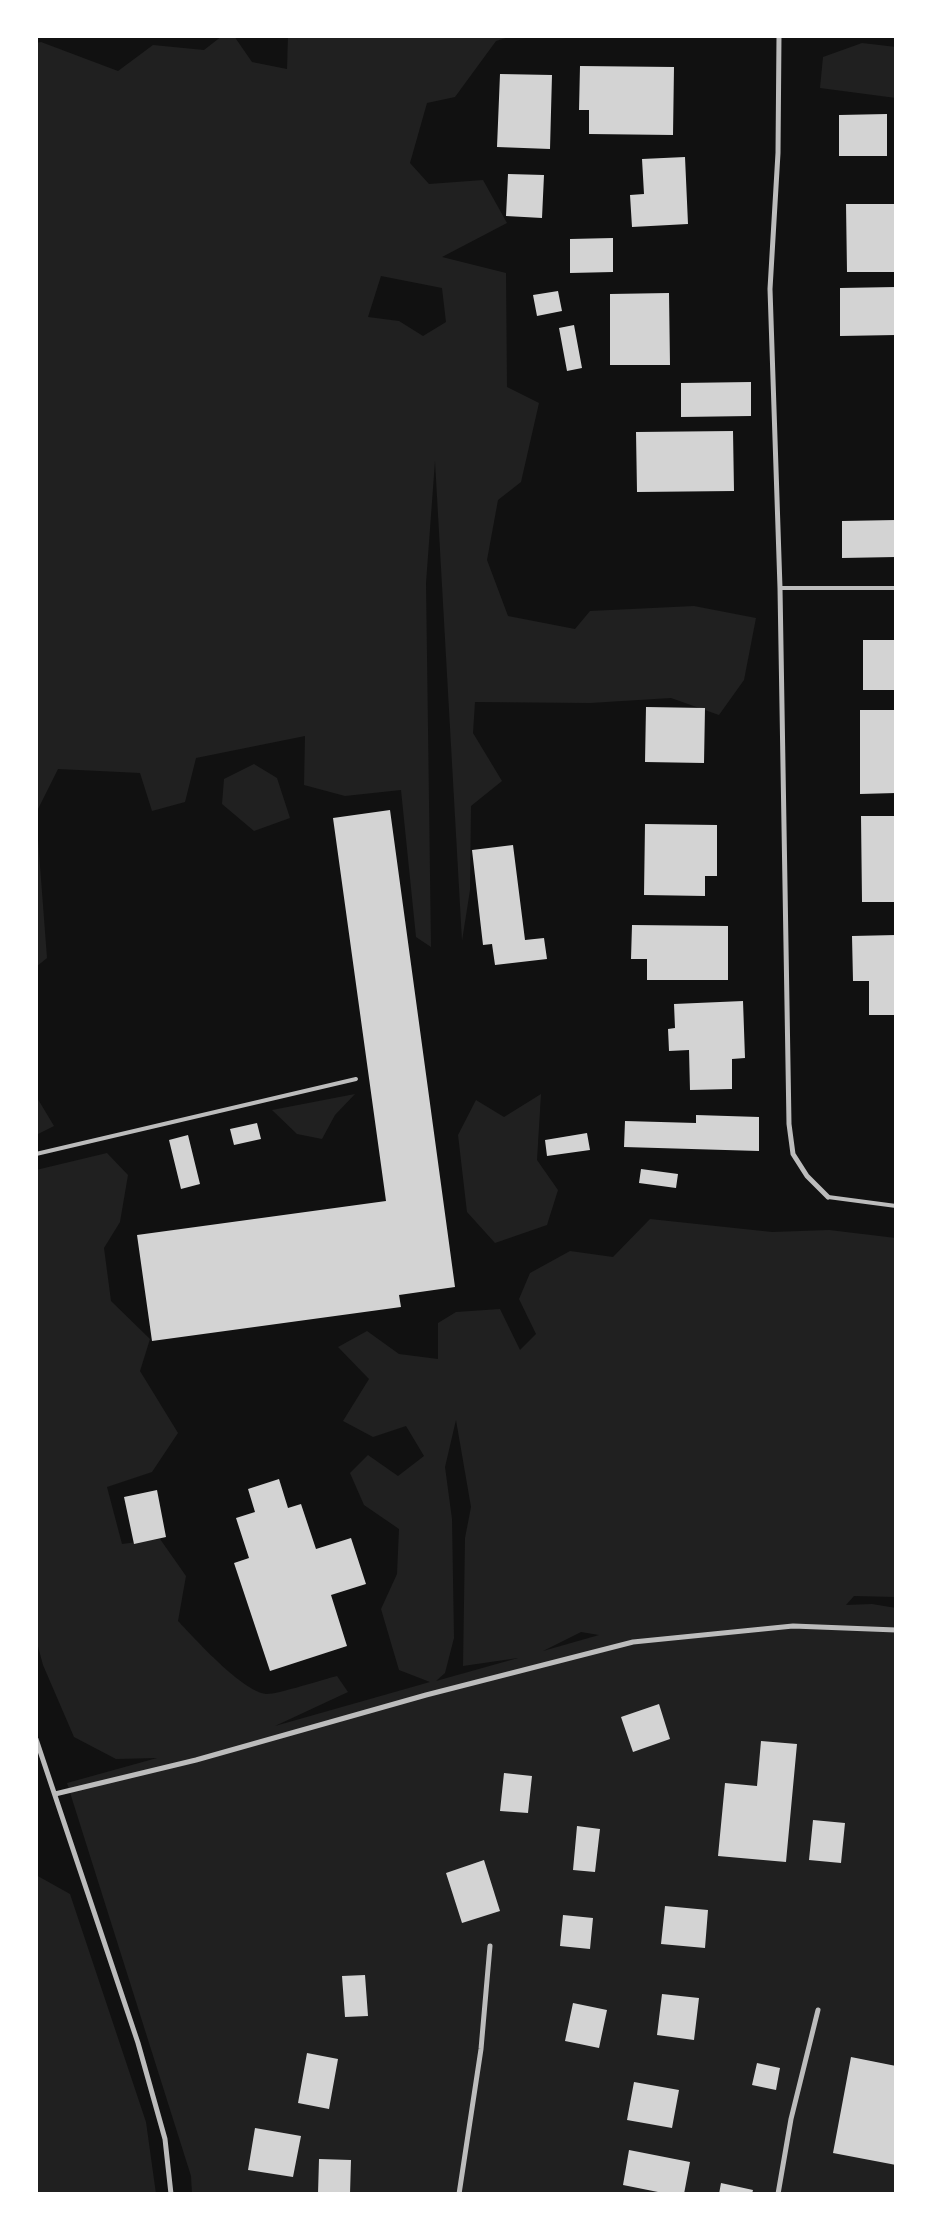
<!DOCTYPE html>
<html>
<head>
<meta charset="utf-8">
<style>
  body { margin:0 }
  #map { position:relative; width:932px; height:2230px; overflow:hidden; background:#111; font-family:"Nunito Sans",sans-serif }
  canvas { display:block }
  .frame { position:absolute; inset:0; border:38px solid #fff; pointer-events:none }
</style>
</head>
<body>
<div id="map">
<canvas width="932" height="2230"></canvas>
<div class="frame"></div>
</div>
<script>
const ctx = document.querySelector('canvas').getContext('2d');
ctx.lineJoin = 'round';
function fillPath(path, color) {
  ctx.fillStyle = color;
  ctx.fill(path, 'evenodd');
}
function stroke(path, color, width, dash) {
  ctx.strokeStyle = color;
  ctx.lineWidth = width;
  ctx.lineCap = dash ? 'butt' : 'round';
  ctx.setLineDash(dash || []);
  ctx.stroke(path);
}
fillPath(new Path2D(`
  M222,36H234L252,62L287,69L288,36H512L496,41L455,97L427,103L410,163L429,184L483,180L507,223L442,257L506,273L507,387L539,403L521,482L498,500L487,560L508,616L575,629L590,611L694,606L756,618L744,680L719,715L671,698L590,703L475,702L473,733L502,781L471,806L470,890L462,941L435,461L426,583L431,947L416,937L401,790L345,796L304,785L305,736L196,758L185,802L152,811L140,773L58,769L36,813L47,958L36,967V43L41,42L118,71L153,45L204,50ZM381,276L442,288L446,322L423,336L399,321L368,317Z
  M862,43L896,47V98L820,88L823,57Z
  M254,764L277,778L290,818L254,831L222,804L224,779Z
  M355,1094L335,1115L322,1139L297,1134L272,1110Z
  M541,1094L537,1160L558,1190L547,1225L495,1243L467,1212L458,1135L476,1100L504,1117Z
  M36,1096L54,1126L36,1135Z
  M107,1153L128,1175L120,1222L104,1248L111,1301L150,1339L140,1371L178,1433L152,1472L107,1487L122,1544L160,1539L186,1576L178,1621C196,1640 242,1691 266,1694C275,1695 325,1679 337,1676L348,1692L275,1726L430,1682L399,1670L381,1609L397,1574L399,1529L364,1505L350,1473L368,1455L398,1476L424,1456L406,1426L373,1437L343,1421L369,1379L338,1347L367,1331L399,1354L438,1359V1323L456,1312L500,1309L520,1350L536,1334L519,1299L530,1273L570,1251L613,1257L650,1219L772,1232L829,1230L896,1238V1597L854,1596L846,1605L872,1604L896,1608V2194H192L191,2176L67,1783L157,1758L116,1759L74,1737L43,1665L36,1639V1170ZM456,1420L471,1507L465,1538L463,1666L518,1658L436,1681L445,1673L454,1638L452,1519L445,1467ZM581,1632L599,1635L543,1651Z
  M36,1875L70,1894L146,2122L156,2194H36Z`), '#202020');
fillPath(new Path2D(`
  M580,66L674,67L673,135L589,134V110H579Z
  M500,74L552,75L550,149L497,147Z
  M887,114V156H839V115Z
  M685,157L688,224L632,227L630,195L644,194L642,159Z
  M508,174L544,175L542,218L506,216Z
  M846,204H896V272H847Z
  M613,238V272L570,273V239Z
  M896,287V335L840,336V288Z
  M558,291L562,311L537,316L533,295Z
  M669,293L670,365H610V294Z
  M574,325L582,368L567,371L559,328Z
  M751,382V416L681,417V383Z
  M733,431L734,491L637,492L636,432Z
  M896,520V557L842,558V521Z
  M863,640H896V690H863Z
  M646,707L705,708L704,763L645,762Z
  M860,710H896V793L860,794Z
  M390,810L455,1287L399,1295L401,1307L152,1341L137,1235L386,1201L333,818Z
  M861,816H896V902H862Z
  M645,824L717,825V876H705V896L644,895Z
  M513,845L525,940L544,938L547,959L495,965L492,944L483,945L472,850Z
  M632,925L728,926V980H647V959H631Z
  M896,935V1015H869V981H853L852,936Z
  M743,1001L745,1058L732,1059V1089L690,1090L689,1050L669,1051L668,1029L675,1028L674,1004Z
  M696,1115L759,1117V1151L624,1147L625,1121L696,1123Z
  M257,1123L261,1139L234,1145L230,1129Z
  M587,1133L590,1150L547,1156L545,1140Z
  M188,1135L200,1184L181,1189L169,1140Z
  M641,1169L678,1174L676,1188L639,1183Z
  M279,1479L288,1508L301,1504L316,1549L351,1538L366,1584L331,1595L347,1646L270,1671L234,1563L249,1558L236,1518L255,1512L248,1489Z
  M157,1490L166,1537L134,1544L124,1497Z
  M659,1704L670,1739L633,1752L621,1717Z
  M761,1741L797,1744L786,1862L718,1856L725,1783L757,1786Z
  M504,1773L532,1776L528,1813L500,1811Z
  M813,1820L845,1823L841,1863L809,1860Z
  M577,1826L600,1829L595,1872L573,1870Z
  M484,1860L500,1911L462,1923L446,1873Z
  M665,1906L708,1910L705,1948L661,1944Z
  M563,1915L593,1918L590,1949L560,1946Z
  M365,1975L368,2016L345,2017L342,1976Z
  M662,1994L699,1998L694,2040L657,2035Z
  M573,2003L607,2010L599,2048L565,2041Z
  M307,2053L338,2059L329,2109L298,2103Z
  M851,2057L896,2066V2165L833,2153Z
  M757,2063L780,2068L776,2090L752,2085Z
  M634,2082L679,2090L672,2128L627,2120Z
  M255,2128L301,2136L293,2177L248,2170Z
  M629,2150L690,2162L684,2194H668L623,2185Z
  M319,2159L351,2160L350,2194H318Z
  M721,2183L753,2190L752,2194H719Z`), '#d3d3d3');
stroke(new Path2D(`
  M780,588H896
  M36,1154L356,1079
  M828,1197L896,1206`), '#bcbcbc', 4);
stroke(new Path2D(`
  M779,36L778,153L770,289L780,588L789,1124L793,1154L807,1176L828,1197
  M36,1739L138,2043L165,2139L171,2194
  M55,1794L196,1760L426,1695L633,1642L793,1626L896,1630
  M459,2194L481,2049L490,1946
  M778,2194L791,2119L818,2010`), '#bcbcbc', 5);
</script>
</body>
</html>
